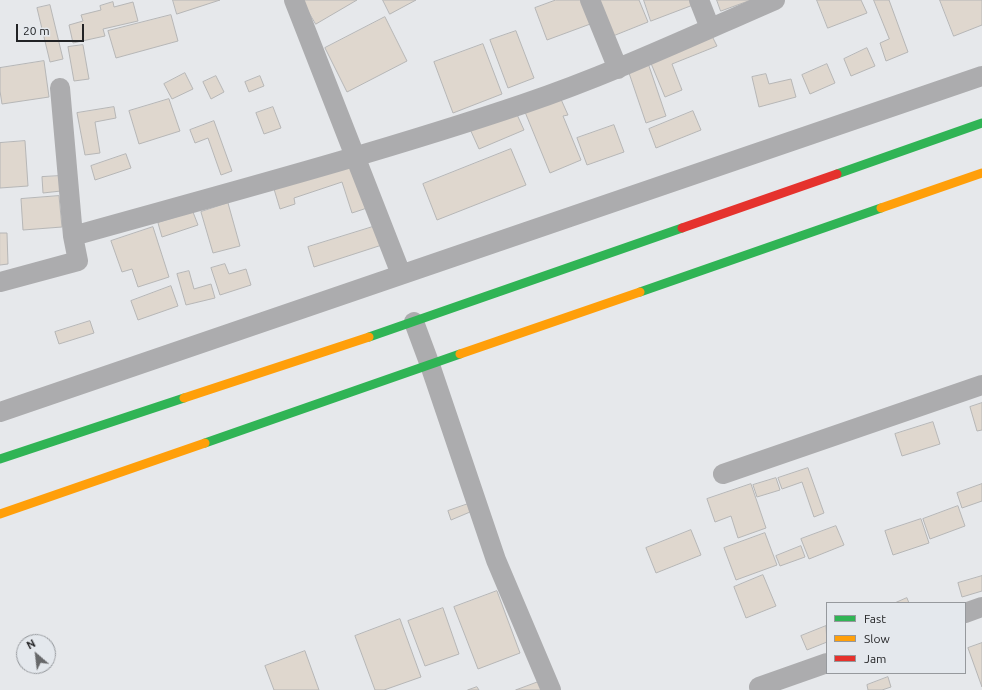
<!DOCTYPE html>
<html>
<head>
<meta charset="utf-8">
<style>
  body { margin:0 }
  #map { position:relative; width:982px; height:690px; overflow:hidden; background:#e6e8eb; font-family:Ubuntu,sans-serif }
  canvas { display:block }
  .legend { position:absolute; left:826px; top:602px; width:140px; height:72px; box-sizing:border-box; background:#e4e8ed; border:1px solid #96999d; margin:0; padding:5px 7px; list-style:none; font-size:12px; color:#222325 }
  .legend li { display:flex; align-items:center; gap:8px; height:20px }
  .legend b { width:20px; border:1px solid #96999d }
  .north { position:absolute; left:16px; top:634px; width:40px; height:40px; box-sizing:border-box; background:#e4e8ed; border:1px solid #96999d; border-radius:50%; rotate:332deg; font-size:11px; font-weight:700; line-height:16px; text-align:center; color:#222325 }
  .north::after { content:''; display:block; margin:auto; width:14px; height:18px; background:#67686a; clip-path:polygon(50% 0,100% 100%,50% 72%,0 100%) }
  .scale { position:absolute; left:16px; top:24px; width:68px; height:18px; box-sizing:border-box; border:2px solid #222325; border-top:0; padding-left:5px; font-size:12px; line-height:14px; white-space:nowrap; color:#222325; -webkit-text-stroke:3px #e4e8ed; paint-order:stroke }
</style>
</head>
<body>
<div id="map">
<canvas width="982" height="690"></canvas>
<ul class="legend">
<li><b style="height:5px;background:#30b455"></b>Fast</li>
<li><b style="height:5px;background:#ff9f0a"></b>Slow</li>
<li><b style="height:5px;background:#e5322d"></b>Jam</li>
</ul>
<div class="north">N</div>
<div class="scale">20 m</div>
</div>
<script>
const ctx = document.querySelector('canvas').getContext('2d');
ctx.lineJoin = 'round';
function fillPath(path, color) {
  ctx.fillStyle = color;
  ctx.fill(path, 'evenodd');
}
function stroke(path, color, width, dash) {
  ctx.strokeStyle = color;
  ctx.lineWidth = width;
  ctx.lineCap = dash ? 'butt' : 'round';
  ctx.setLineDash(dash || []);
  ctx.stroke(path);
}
const building = new Path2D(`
  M173,0H220L177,14Z
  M302,0H357L316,24Z
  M383,0H416L390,14Z
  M556,0H585L593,23L547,40L535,8Z
  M601,0H639L648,22L613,36L599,1Z
  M644,0H692L693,5L651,21Z
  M717,0H751L721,11Z
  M817,0H861L867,13L828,28Z
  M874,0H889L908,52L886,61L880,43L889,39Z
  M940,0H982V25L954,36Z
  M113,2L114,7L133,2L138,21L103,29L105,36L73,43L69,25L83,21L81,15L101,10L100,6Z
  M50,5L63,59L50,62L37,8Z
  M171,15L178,41L116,58L108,31Z
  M385,17L407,61L347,92L325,48Z
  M516,31L534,78L508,88L490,40Z
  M712,36L717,46L672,64L682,90L665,97L650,61Z
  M483,44L502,94L453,113L434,62Z
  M83,45L89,79L74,81L68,47Z
  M867,48L875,66L851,76L844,59Z
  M44,61L49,97L2,104L0,91V68Z
  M648,63L666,116L646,123L628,70Z
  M827,64L835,83L810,94L802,75Z
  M185,73L193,89L172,99L164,84Z
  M766,74L769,84L791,79L796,97L759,107L752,77Z
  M216,76L224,92L211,99L203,82Z
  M260,76L264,86L249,92L245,82Z
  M560,97L568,115L563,116L581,160L550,173L525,112Z
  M169,99L180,131L139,144L129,111Z
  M114,107L116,118L95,122L100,153L85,155L77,113Z
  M273,107L281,128L264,134L256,113Z
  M515,110L524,130L479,149L470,129Z
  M693,111L701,130L656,148L649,129Z
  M214,121L232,171L221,175L208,138L195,143L190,130Z
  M614,125L624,152L587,165L577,138Z
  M25,141L28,186L0,188V143Z
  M511,149L526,185L437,220L423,184Z
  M126,154L131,168L95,180L91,166Z
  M353,164L367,208L352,213L342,182L294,198L295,204L280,209L274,189Z
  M60,176L61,191L43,193L42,177Z
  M59,196L62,227L23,230L21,199Z
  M228,203L240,246L213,253L201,212Z
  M193,212L198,225L162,237L158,223Z
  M379,225L385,244L314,267L308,247Z
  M153,227L169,277L138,287L132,269L122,272L111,241Z
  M0,233H7L8,264L0,265Z
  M225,264L229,274L246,269L251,285L220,295L211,268Z
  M189,271L194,289L211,284L215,298L186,305L177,274Z
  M171,286L178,306L138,320L131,301Z
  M90,321L94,333L59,344L55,332Z
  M982,403V430L977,431L970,407Z
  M933,422L940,444L902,456L895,434Z
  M808,468L824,513L814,517L802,482L782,489L778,478Z
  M776,478L780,490L757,497L753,485Z
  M751,484L766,528L738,538L731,516L715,522L707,499Z
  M982,484V501L962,508L957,493Z
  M468,504L470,512L451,520L448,511Z
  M958,506L965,526L930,539L923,519Z
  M921,519L929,543L893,555L885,531Z
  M836,526L844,545L809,559L801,539Z
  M691,530L701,555L656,573L646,548Z
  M765,533L777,565L736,580L724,548Z
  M801,546L805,557L780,566L776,556Z
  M763,575L776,606L746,618L734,587Z
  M982,576V591L962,597L958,583Z
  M497,591L520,653L478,669L454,607Z
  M907,598L909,603H895Z
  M443,608L459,654L425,666L408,621Z
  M400,619L421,677L384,690H375L355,636Z
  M826,626L827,642L807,650L801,636Z
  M982,643V687L968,648Z
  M305,651L319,690H274L265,666Z
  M888,677L891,687L882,690H868L867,685Z
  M541,681L543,690H516Z
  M477,687L479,690H468Z`);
fillPath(building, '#dfd7ce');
stroke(building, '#b6b6b6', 1);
stroke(new Path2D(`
  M294,0L401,274
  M590,0L618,69
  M699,0L710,28
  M73,236C223,194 375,154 523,104C609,75 692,36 775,0
  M0,282L78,261L73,236L60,88
  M414,322L430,365L496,560L551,690
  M0,412L982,76
  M723,474L982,385
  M965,613L982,607
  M759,687L827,663`), '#acacae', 20);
stroke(new Path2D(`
  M837,174L982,123
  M640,292L881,208
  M369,337L682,228
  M205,443L460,354
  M0,459L184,398`), '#30b455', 9);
stroke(new Path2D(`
  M881,208L982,173
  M460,354L640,292
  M184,398L369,337
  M0,514L205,443`), '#ff9f0a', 9);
stroke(new Path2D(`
  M682,228L837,174`), '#e5322d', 9);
</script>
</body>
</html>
